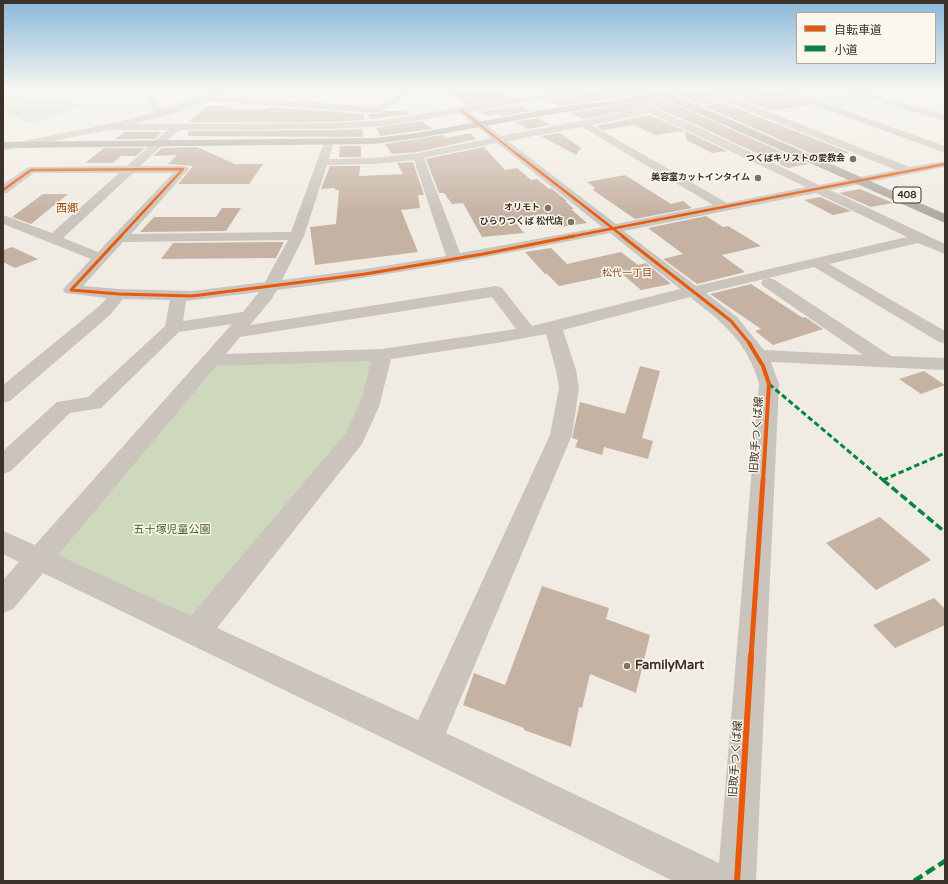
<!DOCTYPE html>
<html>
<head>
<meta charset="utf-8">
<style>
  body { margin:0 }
  #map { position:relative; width:948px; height:884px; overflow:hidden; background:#f0ece3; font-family:"Varela Round","Noto Sans JP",sans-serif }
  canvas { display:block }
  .frame { position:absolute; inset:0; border:4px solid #3c3229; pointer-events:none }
  .legend { position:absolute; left:796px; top:12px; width:140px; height:52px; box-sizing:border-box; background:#fcf7ec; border:1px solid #afa89e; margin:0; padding:5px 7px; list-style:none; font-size:12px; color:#3c3229 }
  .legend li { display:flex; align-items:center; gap:8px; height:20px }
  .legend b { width:20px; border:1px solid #afa89e }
</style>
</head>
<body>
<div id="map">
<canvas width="948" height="884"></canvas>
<div class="frame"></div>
<ul class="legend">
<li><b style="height:5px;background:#e8590c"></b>自転車道</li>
<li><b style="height:5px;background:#00873e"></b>小道</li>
</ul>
</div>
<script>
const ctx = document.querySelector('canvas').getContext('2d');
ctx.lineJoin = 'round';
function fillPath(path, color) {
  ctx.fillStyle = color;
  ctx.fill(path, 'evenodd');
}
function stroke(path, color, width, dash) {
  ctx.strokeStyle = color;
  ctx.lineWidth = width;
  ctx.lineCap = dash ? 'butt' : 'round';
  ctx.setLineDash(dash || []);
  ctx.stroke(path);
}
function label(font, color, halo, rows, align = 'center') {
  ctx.font = font + ' "Varela Round","Noto Sans JP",sans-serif';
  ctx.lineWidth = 3;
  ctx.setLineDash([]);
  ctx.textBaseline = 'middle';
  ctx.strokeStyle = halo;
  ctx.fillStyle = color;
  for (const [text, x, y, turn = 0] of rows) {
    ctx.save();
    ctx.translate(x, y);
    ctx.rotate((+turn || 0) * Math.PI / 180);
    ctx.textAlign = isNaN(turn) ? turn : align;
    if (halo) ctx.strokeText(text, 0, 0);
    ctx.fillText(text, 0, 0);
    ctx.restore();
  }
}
fillPath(new Path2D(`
  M780,90H846L877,99L833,109Z
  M3,95H19L87,105L31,123L7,113L3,114Z
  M382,355L367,412L195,633L38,559L210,360Z`), '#ced8bc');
fillPath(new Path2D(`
  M470,90H501L511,97L467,105L447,94Z
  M586,90H605L617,98L558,106L548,100L581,94Z
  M620,90H653V91L626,96Z
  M667,90H741L704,98L698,102L702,106Z
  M768,90H772L811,105L772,111L739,99L766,93Z
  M661,98L809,164L788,168L697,125L652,106L583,119L571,113Z
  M724,103L848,152V153H834L846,158L828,161L704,106Z
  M521,105L530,111L503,116L499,114L488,116L480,112Z
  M207,106H233L230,109H268L271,107L364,114V120L330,122H189Z
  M384,111H406L411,114L371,119L368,114H377Z
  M650,115L685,131L655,135L634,125L603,130L596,126Z
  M539,118L550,125L528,129L514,122Z
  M421,121L433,129L380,136L376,128Z
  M363,129L362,137L188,136V131L330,130Z
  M685,131L727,151L712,153L686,140Z
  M125,132H162L155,139H115Z
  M470,133L476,139L418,152L392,154L385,144L443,135L446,138Z
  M560,133L581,148L576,155L541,136Z
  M340,146H361V157H339Z
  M197,147L235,164H263L249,184H178L193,166L168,164L177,155L153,156L162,148Z
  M484,147L505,170L517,168L531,180L537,179L549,189L551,188L567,201H565L574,209H571L587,223L560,227L545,214L513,219L524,233L482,237L463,203L452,204L444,193H439L426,159Z
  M104,148H145L136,156H121L113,163H85Z
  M413,162L424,195H418L420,208L401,210L418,252L315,265L310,227L336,224L339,190H335V188L321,189L330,166H360L359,176L403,174L397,163Z
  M625,175L671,204L683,201L692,208L635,219L593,190L595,188L587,182Z
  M860,189L893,203L871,207L839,193Z
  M43,194H68L31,224L12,217Z
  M820,197L851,211L833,215L804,200Z
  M222,208H241L226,231L140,232L154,217H216Z
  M706,216L723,227L728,226L761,246L722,255L745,272L697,284L663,259L683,254L648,228Z
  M284,242L276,258L161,259L173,243Z
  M12,247L38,259L15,268L3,262V250Z
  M551,248L567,264L621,252L638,265L646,263L671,284L641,290L621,273L559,286L547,274H545L525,252Z
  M751,284L803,318L805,317L823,329L773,345L755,331L761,329L710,294Z
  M640,366L660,371L642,438L653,441L648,459L604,447L602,455L575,447L578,440L572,438L580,402L625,414Z
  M924,371L945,385L921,394L899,379Z
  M880,517L931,560L876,590L826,543Z
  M542,586L609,608L606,619L650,635L636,693L590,674L582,708L579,707L571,747L524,730V728L463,705L474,673L505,685Z
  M934,598L945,609V625L895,648L873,625Z`), '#c6b2a3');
fillPath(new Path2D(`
  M108,90H131C126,94 115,94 109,93Z
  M151,90H160L155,96L162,110L218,90H224L225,92L219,96L375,107L394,97L398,90H437L433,93L404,94L400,101L377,113L208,101L172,114L133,124L330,123L385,120L565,90H585L581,93L469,112L501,136L651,107L696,126L819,185L896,170L724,101L704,105L700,102L704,99L749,90H767L766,92L734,98L909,167L945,161V167L830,190L945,244V254L918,243L829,264L945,331V343L939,342L814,267L706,293L737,317L764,350L863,355L763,286L761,283L763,280L769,278L775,280L891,356L945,358V370L771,362L779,384L756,881H673L414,753L43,573L13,609L3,613V580L19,562L3,554V531L35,545L232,324L179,332L101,408L70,413L11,471L3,474V451L57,402L88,397L165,326L170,300L123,299L110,315L10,401L3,403V385L98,307L107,298L65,293L63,290L65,287L91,259L3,224V215L52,233L119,173H34L7,193L3,194V184L27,168L31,167L127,166L167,130H107L3,151V145L114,123L154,113L147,96ZM459,113L491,138L418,153L374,158L329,159L334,142L329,139L325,140L291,232L131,234L189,169L187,167L183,166H140L179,130L330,129L385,126ZM650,113L806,187L727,203L592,125ZM582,127L713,205L616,224L508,141ZM497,143L602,227L460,253L424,158ZM414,160L446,256L365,269L282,280L304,236L327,165L374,164ZM133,173H173L98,252L63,238ZM816,193L907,237L696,286L624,231ZM610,233L680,289L532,326L502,288L496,286L250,325L271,300L277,290C389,276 499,255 610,233ZM288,240L265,282L192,291L119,289L83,286L123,242ZM259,292L243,312L183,321L186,301ZM492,297L516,329L382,349L226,354L240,337ZM690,297C722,322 748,342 759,384L719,863L446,733L572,435L579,388L576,370L563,330ZM546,334L556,370L559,388L550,435L418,720L217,628L362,444L379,407L391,359L497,343ZM371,361L362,398L346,433L191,616L58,555L216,366Z
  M606,90H617L625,96L621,99Z
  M773,90H786L945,146V153Z
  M845,90H859L945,115V121L846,92Z`), '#cac4bc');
fillPath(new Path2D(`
  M662,91L665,92L666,94L665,96C630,104 595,107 560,113C498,122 437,137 374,144L3,148V142L374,138L417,133L560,107L611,101Z`), '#afa9a1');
fillPath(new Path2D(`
  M654,90H663L945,214V223L659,96Z`), '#afaba2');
stroke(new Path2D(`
  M769,384L884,481
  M883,480L945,453`), '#00873e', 3, [5.5, 3]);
stroke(new Path2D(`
  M883,480L945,532`), '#00873e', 3.5, [8, 3.5]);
stroke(new Path2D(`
  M914,881L945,861`), '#00873e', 4.5, [10, 4.5]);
stroke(new Path2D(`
  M461,110L518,155`), '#e8590c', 2);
stroke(new Path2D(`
  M517,154L624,237
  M3,190L31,170L183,169L120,237
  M569,237L945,164`), '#e8590c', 2.5);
stroke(new Path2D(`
  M121,236L71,290L119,294L192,296L365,274L483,254L574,236
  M622,236L731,321L750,344`), '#e8590c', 3);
stroke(new Path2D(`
  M749,343L763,366L769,384L763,481`), '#e8590c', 4);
stroke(new Path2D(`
  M751,657L763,480`), '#e8590c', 5);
stroke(new Path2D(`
  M737,881L751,656`), '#e8590c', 6);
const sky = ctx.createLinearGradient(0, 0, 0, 214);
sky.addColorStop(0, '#8ab8da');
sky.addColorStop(0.42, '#f8f6f2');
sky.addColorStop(1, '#f8f6f200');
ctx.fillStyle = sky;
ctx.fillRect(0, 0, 948, 214);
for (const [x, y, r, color] of [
  [853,159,4,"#7b736a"],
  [758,178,4,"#7b736a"],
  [548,208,4,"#7b736a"],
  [571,222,4,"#7b736a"],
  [627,666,4,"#7b736a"]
]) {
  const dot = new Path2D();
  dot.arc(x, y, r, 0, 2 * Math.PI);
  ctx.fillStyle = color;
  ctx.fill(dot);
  stroke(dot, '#fcf7ec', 1.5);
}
label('bold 9px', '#3c3229', '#fcf7ec', [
  ["つくばキリストの愛教会",845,159],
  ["美容室カットインタイム",750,178],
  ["オリモト",540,208],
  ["ひらりつくば 松代店",563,222]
], 'right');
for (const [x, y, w] of [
  [907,195,28]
]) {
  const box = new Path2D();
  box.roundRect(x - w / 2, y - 8, w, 16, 3);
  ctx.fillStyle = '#fcf7ec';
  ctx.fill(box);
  stroke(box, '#3c3229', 1);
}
label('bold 10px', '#3c3229', null, [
  ["408",907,195]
]);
label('10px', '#954918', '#fcf7ec', [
  ["松代一丁目",627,273]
]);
label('11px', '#954918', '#fcf7ec', [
  ["西郷",67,209]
]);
label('11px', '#3c3229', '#fcf7ec', [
  ["旧取手つくば線",757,435,-86],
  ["旧取手つくば線",736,759,-86]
]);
label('11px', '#435d2a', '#fcf7ec', [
  ["五十塚児童公園",172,530]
]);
label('bold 13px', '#3c3229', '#fcf7ec', [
  ["FamilyMart",635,666]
], 'left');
</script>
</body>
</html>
